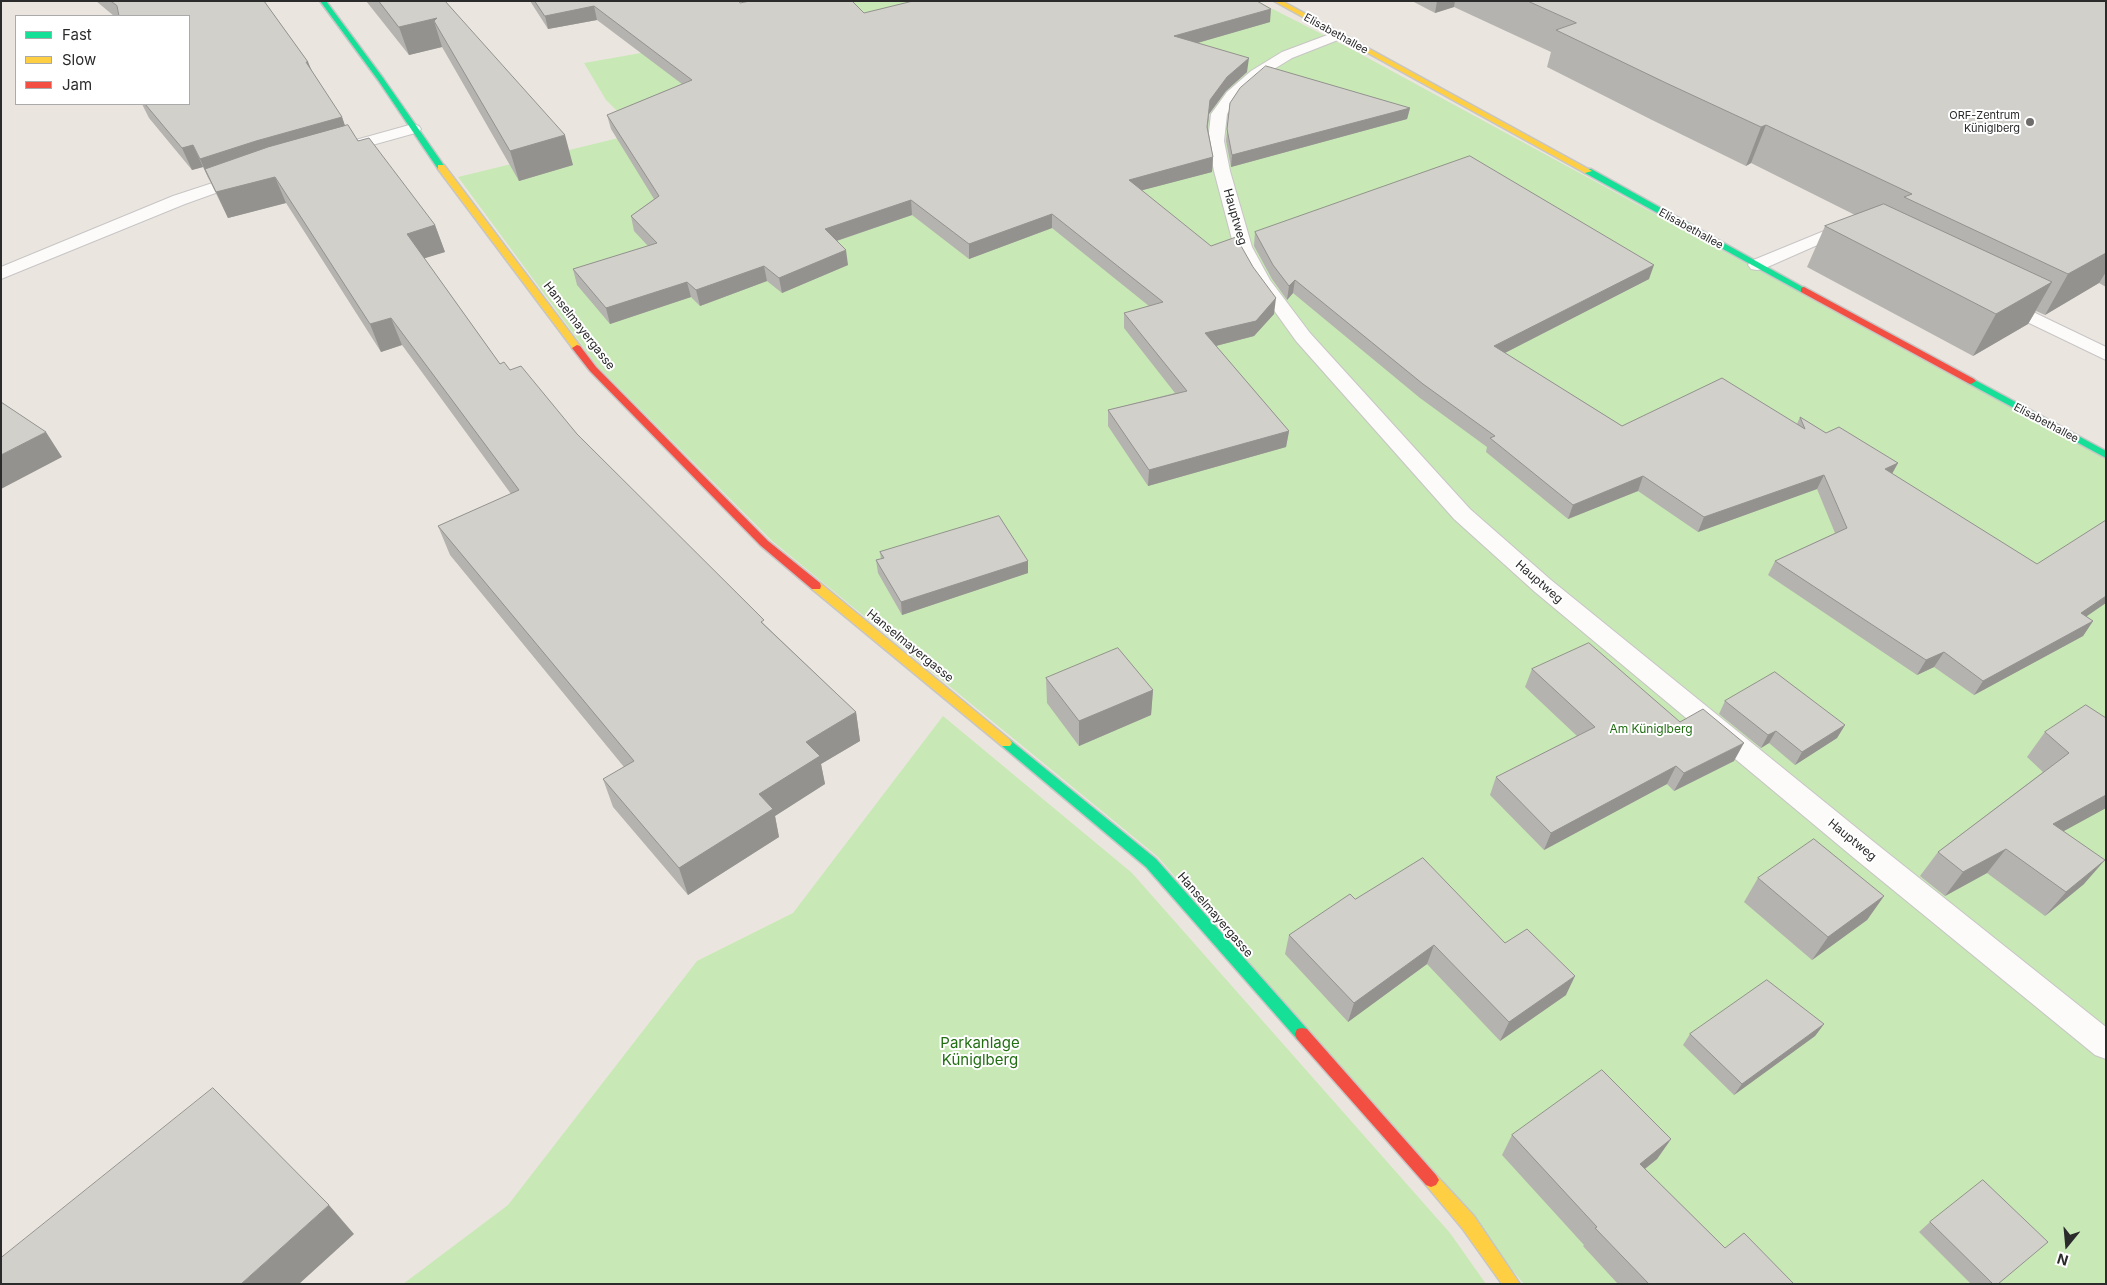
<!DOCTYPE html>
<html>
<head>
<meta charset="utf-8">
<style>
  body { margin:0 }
  #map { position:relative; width:2107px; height:1285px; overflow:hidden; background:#eae6df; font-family:Inter,sans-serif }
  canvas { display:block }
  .frame { position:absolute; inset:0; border:2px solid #2b2b2b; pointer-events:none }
  .legend { position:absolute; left:15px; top:15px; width:175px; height:90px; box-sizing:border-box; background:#fff; border:1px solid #aaa; margin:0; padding:6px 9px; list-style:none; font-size:15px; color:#2b2b2b }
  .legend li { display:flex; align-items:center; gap:10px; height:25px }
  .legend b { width:25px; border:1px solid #aaa }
  .north { position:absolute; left:2042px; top:1220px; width:50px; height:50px; -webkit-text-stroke:4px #fff; paint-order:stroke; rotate:197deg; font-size:14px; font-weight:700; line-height:20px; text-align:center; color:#2b2b2b }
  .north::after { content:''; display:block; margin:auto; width:18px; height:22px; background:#2b2b2b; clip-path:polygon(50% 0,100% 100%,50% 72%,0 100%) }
</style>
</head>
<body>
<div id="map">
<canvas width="2107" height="1285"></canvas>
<div class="frame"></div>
<ul class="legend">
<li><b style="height:6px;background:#16e098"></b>Fast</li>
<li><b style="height:6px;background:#ffcf43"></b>Slow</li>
<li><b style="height:6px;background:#f24e42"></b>Jam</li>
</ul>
<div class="north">N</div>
</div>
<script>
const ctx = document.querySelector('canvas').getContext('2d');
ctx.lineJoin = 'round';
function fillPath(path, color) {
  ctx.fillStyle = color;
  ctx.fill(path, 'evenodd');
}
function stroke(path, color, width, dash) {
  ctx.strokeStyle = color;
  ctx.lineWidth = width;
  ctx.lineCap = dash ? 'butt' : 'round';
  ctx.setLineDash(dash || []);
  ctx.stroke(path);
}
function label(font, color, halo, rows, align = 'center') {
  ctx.font = font + ' Inter,sans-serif';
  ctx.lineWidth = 4;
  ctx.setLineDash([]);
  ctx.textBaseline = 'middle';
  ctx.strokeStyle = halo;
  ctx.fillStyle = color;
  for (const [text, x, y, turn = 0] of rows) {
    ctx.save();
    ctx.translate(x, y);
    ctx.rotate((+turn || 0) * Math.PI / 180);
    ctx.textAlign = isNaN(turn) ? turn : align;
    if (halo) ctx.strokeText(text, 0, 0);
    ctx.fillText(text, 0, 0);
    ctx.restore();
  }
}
fillPath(new Path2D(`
  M794,1H1257L1355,51L2106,459V1284H1524L1158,857L771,540L598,367L458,177L639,133L606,100L584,63L766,31Z
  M943,716L1132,873L1450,1233L1486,1284H403L508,1205L697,961L793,913Z`), '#c8e8b5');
const lane = new Path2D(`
  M1338,31L1343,32L1345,35L1343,38L1292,58L1261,77L1237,98L1227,114L1224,141L1230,171L1252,247L1270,280L1310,333L1470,509L1551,580L1874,842L2106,1027V1059L2095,1055L1854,858L1535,592L1454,519L1296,341L1253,281L1234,247L1214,171L1208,141L1211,114L1227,92L1251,71L1282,52Z
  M413,124L419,126L421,129L419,132L340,154L334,152L332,149L334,146Z
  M243,173L249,175L251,178L249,181L185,204L1,279V267L173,196Z
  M1829,229L1857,232L1860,236L1857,240L1851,241L1831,239L1763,269L1757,270L1751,269L1748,265L1751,261Z
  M2004,298L2106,347V360L1998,308L1995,304L1998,300Z`);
const fast = new Path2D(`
  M320,1H326L383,78L445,167L444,169H438L378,80Z
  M1585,169H1591L1808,290L1807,292H1801L1585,173Z
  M1971,378L2106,451V458L1968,383V379Z
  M1006,738L1010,740L1156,859L1307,1029L1309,1034L1307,1039L1302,1040L1297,1039L1146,867L1002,746L1000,743L1002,740Z`);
const slow = new Path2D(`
  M1274,1H1282L1592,171L1585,173Z
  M438,165H444L580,346V350H574L438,169Z
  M816,582L820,583L1010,740L1012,743L1010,746H1002L812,589L811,586L812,583Z
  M1431,1173L1436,1175L1474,1216L1520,1284H1502L1462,1228L1426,1185L1423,1180L1426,1175Z`);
const jam = new Path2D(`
  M1804,287L1974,379L1976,381L1971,384L1968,383L1801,292V288Z
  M577,345L580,346L596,367L768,541L820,583L821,586L820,589H812L760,545L590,371L572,348Z
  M1302,1028L1307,1029L1436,1175L1439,1180L1436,1185L1431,1187L1426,1185L1297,1039L1295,1034L1297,1029Z`);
stroke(lane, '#c7c5c5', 2);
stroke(fast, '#c7c5c5', 3);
stroke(slow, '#c7c5c5', 3);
stroke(jam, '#c7c5c5', 3);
fillPath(lane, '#fcfbfa');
fillPath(fast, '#16e098');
fillPath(slow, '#ffcf43');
fillPath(jam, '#f24e42');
fillPath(new Path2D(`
  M96,1H264L308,62L312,72L342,117L345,126L435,225L445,252L424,258L500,364L510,370L577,434L765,625L856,712L860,741L821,764L825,784L775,816L779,837L688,895L613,807L603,779L624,767L450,555L438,526L511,494L402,345L381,352L286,203L228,218L203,167L192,170L149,118L142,104H189V16H114Z
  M366,1H445L573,165L519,181L442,47L409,55Z
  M530,1H739L740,3L864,13L1270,22L1197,43L1247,72L1226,91L1209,114L1208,128L1213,157L1212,172L1142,190L1274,314L1254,336L1216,346L1289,431L1286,447L1148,486L1108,426V410L1175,393L1124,328V313L1149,306L1052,228L969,259L912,215L837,241L848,265L782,293L767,281L700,306L691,297L610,324L577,285L573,269L648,246L634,231L631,216L654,199L611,129L607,115L682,84L597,20L548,29Z
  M1412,1H2106V287L2099,283L2045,315L2036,311L2028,324L1973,356L1807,267L1825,226L1855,215L1751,163L1746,166L1652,120L1547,67L1551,52L1454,7L1435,13Z
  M1230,103L1410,108L1407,119L1231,167L1226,141Z
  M1255,232L1649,279L1505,353L1622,426L1797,424L1800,417L1826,433L1898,463L1892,474L2093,621L2083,636L1974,695L1934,667L1917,675L1768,575L1775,561L1835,533L1817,489L1698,532L1638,491L1568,519L1486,452L1487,447L1420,398L1293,293L1287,300L1272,279L1254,246Z
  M880,552L1028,573L902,615L878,573L876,560L881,559Z
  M1532,669L1680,722L1734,761L1674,791L1667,784L1544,850L1490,795L1496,777L1577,736L1525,687Z
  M1046,678L1153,690L1151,715L1079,746L1047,703Z
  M1725,701L1845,725L1837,738L1795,765L1769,743L1761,748L1719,714Z
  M2106,718V808L2063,831L2084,884L2045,916L1987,873L1945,896L1920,876L1938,852L2043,772L2027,757L2045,732Z
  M1758,878L1884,896L1867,920L1812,960L1744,902Z
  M1355,899L1505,943L1566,995L1500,1041L1427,964L1348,1022L1285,954L1289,935Z
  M1824,1024L1815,1036L1734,1095L1683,1045L1690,1034Z
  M1512,1135L1671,1139L1657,1159L1645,1169L1725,1248L1794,1284H1618L1583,1246L1584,1245L1502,1155Z
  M1930,1222L1998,1284H1971L1919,1232Z`), '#b5b3af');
fillPath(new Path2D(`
  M1437,1H1455L1454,7L1435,13Z
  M594,6L597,20L548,29L545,16Z
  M1271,9L1270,22L1173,50L1174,36Z
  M437,18L434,21L442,47L409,55L399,27Z
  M1249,58L1247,72L1226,91L1209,114L1206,141L1210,100L1227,77Z
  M306,62H308L317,83Z
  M1410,108L1407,119L1231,167L1232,155Z
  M342,117L350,140L205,169L210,182L200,159L256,141Z
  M1766,125L1751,163L1746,166L1761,127Z
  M565,135L573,165L519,181L510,151Z
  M193,145L203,167L192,170L182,148Z
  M1213,157L1212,172L1128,194L1129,180Z
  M275,177L286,203L228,218L216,192Z
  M911,200L912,215L827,244L825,229Z
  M1052,214V228L969,259V244Z
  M435,225L445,252L416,261L407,234Z
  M846,250L848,265L782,293L779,278Z
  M2106,253V272L2099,283L2045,315L2068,274Z
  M1654,265L1649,279L1491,360L1494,346Z
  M764,266L767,281L700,306L696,290Z
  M1295,280L1293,293L1287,300L1289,286Z
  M687,282L691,297L610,324L606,308Z
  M2052,282L2028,324L1973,356L1996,314Z
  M1276,298L1274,314L1254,336L1204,349L1205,333Z
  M391,318L402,345L381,352L370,324Z
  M1289,431L1286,447L1148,486L1149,470Z
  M46,432L62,457L1,489V455Z
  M1898,463L1890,477L1885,469Z
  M1824,475L1817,489L1698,532L1704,517Z
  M1643,476L1638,491L1568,519L1573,505Z
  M1028,561V573L902,615L901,602Z
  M2106,596V603L2071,627L2081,613Z
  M2093,621L2083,636L1974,695L1983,681Z
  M1944,652L1934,667L1917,675L1926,660Z
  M1153,690L1151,715L1079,746V721Z
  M856,712L860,741L821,764L825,784L775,816L779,837L688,895L679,868L759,794L806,742Z
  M1845,725L1837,738L1795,765L1802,752Z
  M1776,731L1769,743L1761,748L1768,735Z
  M1744,743L1734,761L1674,791L1684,773Z
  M1676,766L1667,784L1544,850L1551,833Z
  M2106,795V808L2033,848L2053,824Z
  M2006,849L1987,873L1945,896L1963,872Z
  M2105,860L2084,884L2045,916L2066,892Z
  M1884,896L1867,920L1812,960L1828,937Z
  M1434,945L1427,964L1348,1022L1354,1003Z
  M1575,976L1566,995L1500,1041L1509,1022Z
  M1824,1024L1815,1036L1734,1095L1742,1084Z
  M1671,1139L1657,1159L1627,1183L1640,1164Z
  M329,1205L354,1234L299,1284H241Z`), '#93928e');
const building = new Path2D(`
  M111,1H264L308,62H306L342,117L256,141L200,159L193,145L182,148L145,104H189V16H119L117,6Z
  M379,1H445L565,135L510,151L434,21L437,18L399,27Z
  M535,1H739L740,3L750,1H852L864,13L913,1H1257L1271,9L1174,36L1249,58L1227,77L1210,100L1207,127L1213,157L1129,180L1211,246L1236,237L1253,267L1276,298L1256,321L1205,333L1289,431L1149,470L1108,410L1187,391L1124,313L1163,302L1052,214L969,244L911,200L825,229L846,250L779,278L764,266L696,290L687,282L606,308L573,269L657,243L631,216L659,196L607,115L692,80L594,6L545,16Z
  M1528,1H2106V253L2068,274L1904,197L1912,194L1766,125L1761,127L1664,82L1556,30L1576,23Z
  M1266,66L1410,108L1232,155L1227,129L1230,103L1240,88Z
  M348,125L358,141L369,138L435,225L407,234L500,364L504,362L510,370L521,366L577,434L764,620L761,622L856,712L806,742L820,756L759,794L773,809L679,868L603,779L634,761L438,526L519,490L391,318L370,324L275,177L216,192L205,169L268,147Z
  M1470,156L1654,265L1494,346L1622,426L1722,378L1805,429L1800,417L1826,433L1839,427L1898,463L1885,469L2037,564L2106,520V596L2081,613L2093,621L1983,681L1944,652L1926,660L1775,561L1847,528L1824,475L1704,517L1643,476L1573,505L1490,438L1495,436L1423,384L1295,280L1289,286L1273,265L1255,232Z
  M1884,204L2052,282L1996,314L1825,226Z
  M1,402L46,432L1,455Z
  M999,516L1028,561L901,602L876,560L884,558L880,552Z
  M1589,643L1680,722L1703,709L1744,743L1684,773L1676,766L1551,833L1496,777L1595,727L1532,669Z
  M1118,648L1153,690L1079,721L1046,678Z
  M1775,672L1845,725L1802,752L1776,731L1768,735L1725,701Z
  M2086,705L2106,718V795L2053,824L2105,860L2066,892L2006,849L1963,872L1938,852L2069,753L2045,732Z
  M1814,839L1884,896L1828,937L1758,878Z
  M1423,858L1505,943L1527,929L1575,976L1509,1022L1434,945L1354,1003L1289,935L1350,894L1355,899Z
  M1767,980L1824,1024L1742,1084L1690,1034Z
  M1602,1070L1671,1139L1640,1164L1725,1248L1744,1233L1794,1284H1649L1595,1228L1597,1227L1512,1135Z
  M213,1088L329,1205L241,1284H1V1258Z
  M1983,1180L2048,1242L1998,1284H1993L1930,1222Z`);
fillPath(building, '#d2d0cb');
stroke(building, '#93928e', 1);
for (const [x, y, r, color] of [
  [2030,122,5,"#6e6c6a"]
]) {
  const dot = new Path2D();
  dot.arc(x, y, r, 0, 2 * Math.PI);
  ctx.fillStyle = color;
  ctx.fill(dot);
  stroke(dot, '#fff', 2);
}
label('11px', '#2b2b2b', '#fff', [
  ["Elisabethallee",1336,34,29],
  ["Elisabethallee",1691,229,29],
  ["Elisabethallee",2046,423,28]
]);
label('11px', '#2b2b2b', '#fff', [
  ["ORF-Zentrum",2020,116],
  ["Küniglberg",2020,129]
], 'right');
label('12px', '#2b2b2b', '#fff', [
  ["Hauptweg",1235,217,74],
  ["Hanselmayergasse",579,326,52],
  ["Hauptweg",1539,582,41],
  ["Hanselmayergasse",910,646,39],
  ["Hauptweg",1852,840,39],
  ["Hanselmayergasse",1215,915,49]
]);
label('12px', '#226f13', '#fff', [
  ["Am Küniglberg",1651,729]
]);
label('15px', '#226f13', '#fff', [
  ["Parkanlage",980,1043],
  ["Küniglberg",980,1060]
]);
</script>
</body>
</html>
